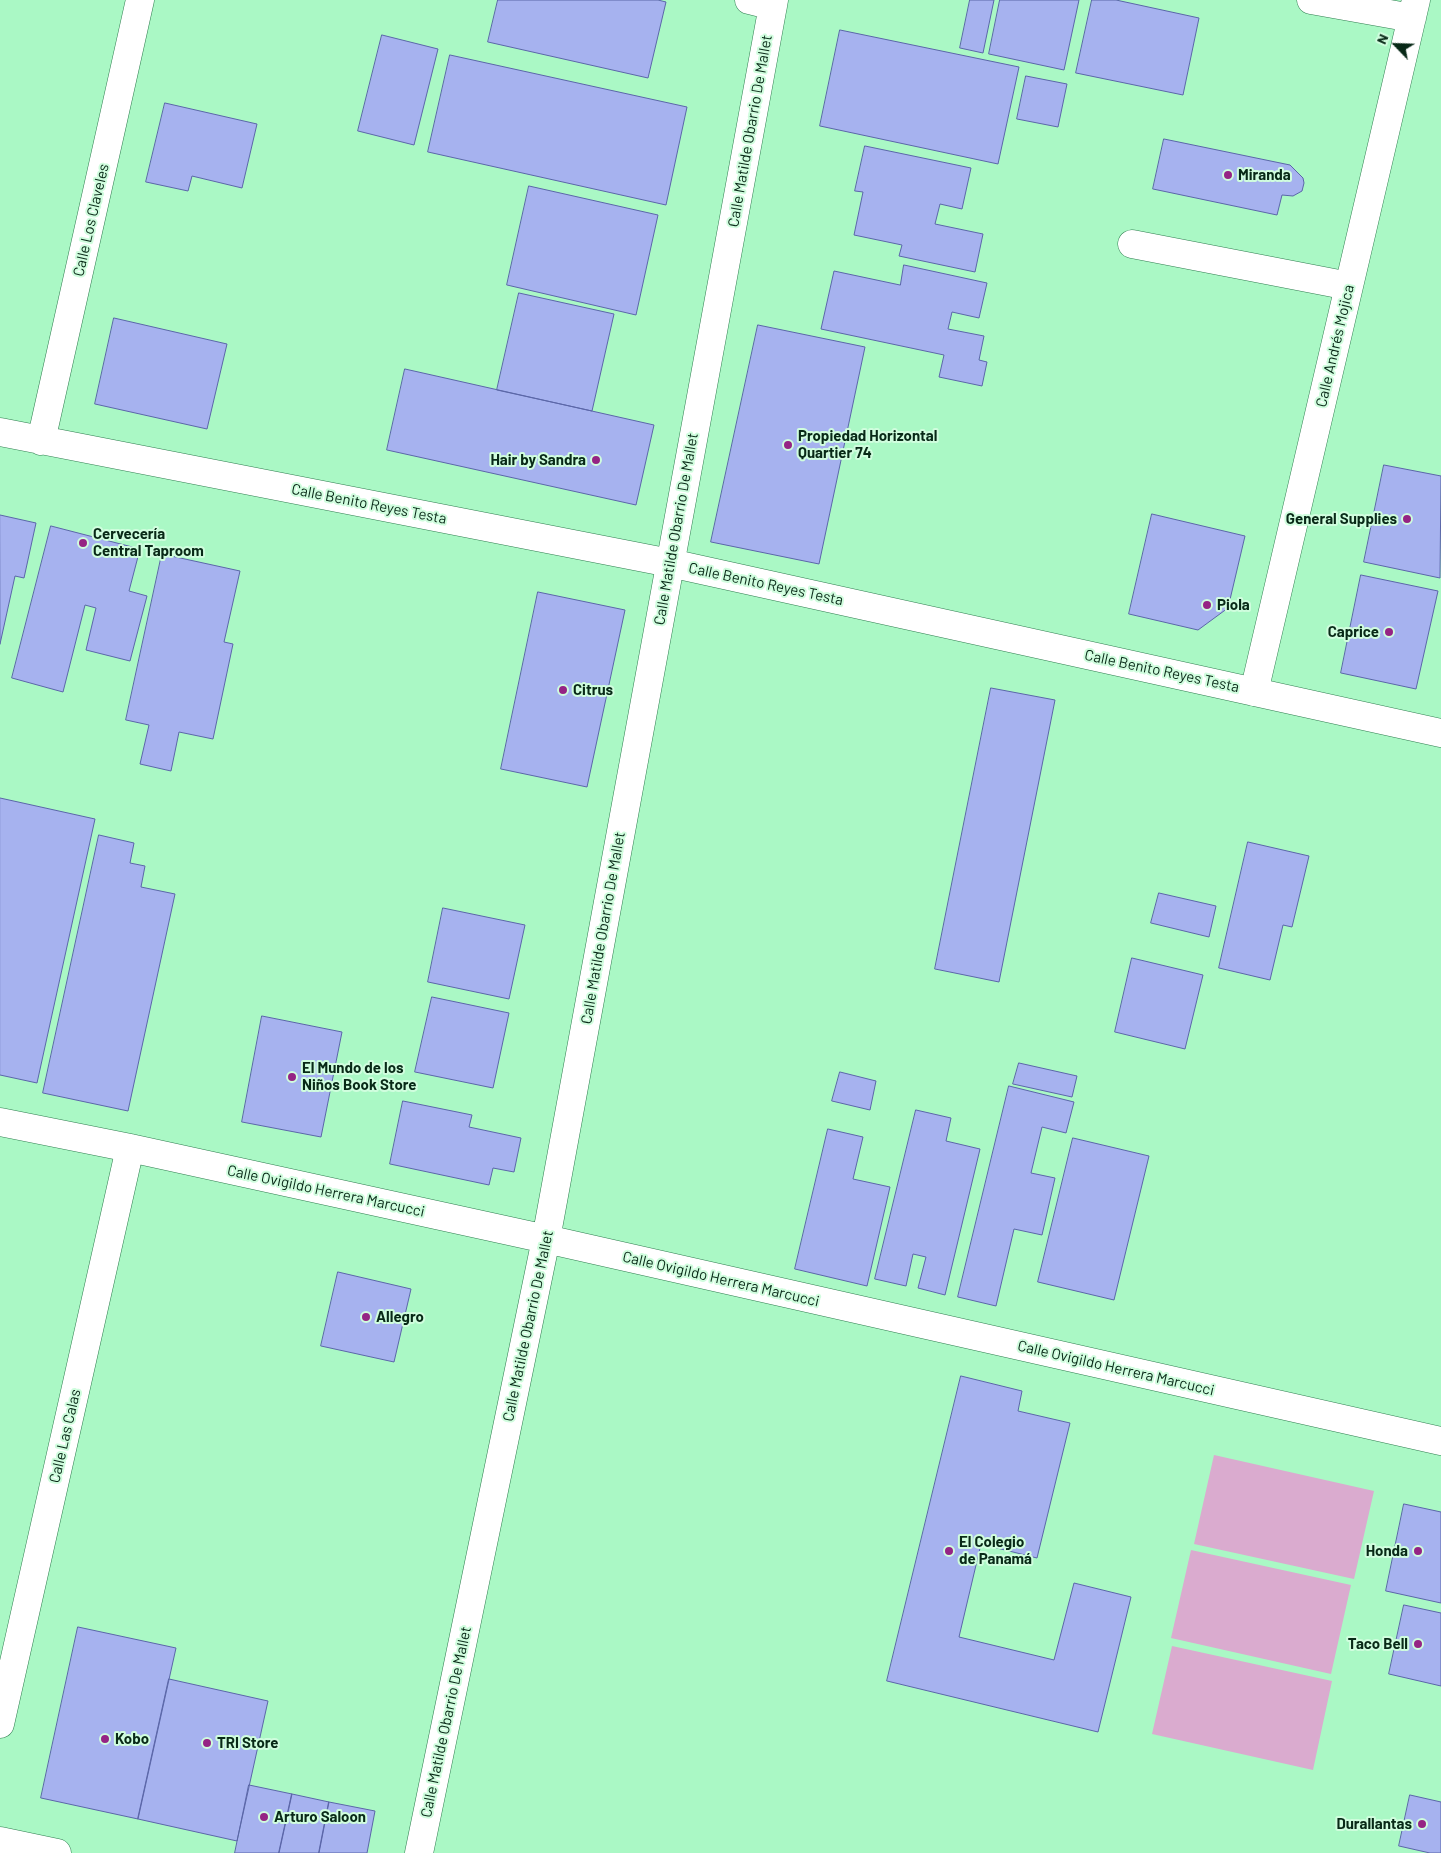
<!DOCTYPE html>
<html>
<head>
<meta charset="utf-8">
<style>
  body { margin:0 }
  #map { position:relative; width:1441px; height:1853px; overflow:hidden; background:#aaf8c5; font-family:Barlow,sans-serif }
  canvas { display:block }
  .north { position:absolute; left:1371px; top:20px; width:50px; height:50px; -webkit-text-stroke:4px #d0fdde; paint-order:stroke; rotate:294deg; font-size:14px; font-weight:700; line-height:20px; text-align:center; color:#082917 }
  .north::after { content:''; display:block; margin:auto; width:18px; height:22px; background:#082917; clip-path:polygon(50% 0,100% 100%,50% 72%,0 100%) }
</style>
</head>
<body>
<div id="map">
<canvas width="1441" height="1853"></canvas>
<div class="north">N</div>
</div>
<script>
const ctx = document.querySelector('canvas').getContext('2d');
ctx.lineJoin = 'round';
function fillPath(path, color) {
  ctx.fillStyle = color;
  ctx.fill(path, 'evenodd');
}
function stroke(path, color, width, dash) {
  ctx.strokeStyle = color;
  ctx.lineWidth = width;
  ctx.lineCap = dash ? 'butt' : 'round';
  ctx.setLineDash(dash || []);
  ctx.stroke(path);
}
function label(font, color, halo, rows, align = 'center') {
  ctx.font = font + ' Barlow,sans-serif';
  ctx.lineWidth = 4;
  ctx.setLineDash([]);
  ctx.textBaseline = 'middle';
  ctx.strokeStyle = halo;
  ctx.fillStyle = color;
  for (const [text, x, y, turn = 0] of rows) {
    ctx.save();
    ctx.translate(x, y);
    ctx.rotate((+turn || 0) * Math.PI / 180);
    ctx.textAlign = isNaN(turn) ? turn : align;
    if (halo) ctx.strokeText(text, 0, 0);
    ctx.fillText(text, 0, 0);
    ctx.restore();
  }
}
fillPath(new Path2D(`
  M1214,1455L1374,1491L1354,1579L1194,1544Z
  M1191,1550L1351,1585L1331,1674L1171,1638Z
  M1172,1646L1332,1681L1313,1770L1152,1734Z`), '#daabcf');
const building = new Path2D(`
  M498,0H658L666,2L648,78L488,42Z
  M970,0H994L983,53L960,48Z
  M1000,0H1079L1064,70L989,54Z
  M1092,0H1116L1199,18L1183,95L1076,73Z
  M840,30L1019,67L998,164L820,126Z
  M382,35L438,49L414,145L358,131Z
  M450,55L687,107L666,205L428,152Z
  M1026,76L1067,84L1058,127L1017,119Z
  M165,103L257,124L242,188L192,176L188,191L146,182Z
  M1164,139L1290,165L1303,178L1304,183L1302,191L1293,196L1282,195L1277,215L1153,189Z
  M865,146L971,168L962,209L940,204L935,224L983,234L975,272L899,256L902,245L854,235L863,192L855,191Z
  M529,186L658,215L636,315L507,285Z
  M904,265L987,283L979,318L952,312L948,329L984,336L979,360L987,362L982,386L939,377L944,355L821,329L834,271L900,285Z
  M519,293L614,314L592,411L497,390Z
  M114,318L227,344L207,429L95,404Z
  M758,325L865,347L819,564L711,542Z
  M405,369L654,425L636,505L387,450Z
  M1384,465L1441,476L1440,578L1364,562Z
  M1152,514L1245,536L1228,608L1198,630L1129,614Z
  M0,515L36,523L24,578L15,576L0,644Z
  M51,526L140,549L129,591L147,596L130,661L86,650L96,608L85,605L63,692L12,678Z
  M162,554L240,571L224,642L233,644L213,739L179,732L171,771L140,764L149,725L126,720Z
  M1361,575L1438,591L1416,689L1341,673Z
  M538,592L625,610L587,787L501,769Z
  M991,688L1055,700L999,982L935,969Z
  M0,798L95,819L37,1083L0,1075Z
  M99,835L134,843L130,863L145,866L141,887L175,894L128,1111L43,1093Z
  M1248,842L1309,856L1292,927L1283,925L1270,980L1219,968Z
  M1159,893L1216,906L1209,937L1151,923Z
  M443,908L525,925L509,999L428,982Z
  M1132,958L1203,975L1185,1049L1115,1032Z
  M432,997L509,1013L493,1088L415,1072Z
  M262,1016L342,1032L321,1137L242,1122Z
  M1019,1063L1077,1076L1072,1097L1013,1084Z
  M840,1072L876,1081L870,1110L832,1101Z
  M1009,1086L1074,1102L1066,1133L1042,1127L1031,1173L1055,1178L1042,1235L1014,1229L996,1306L958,1297Z
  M403,1101L472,1115L469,1127L521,1138L514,1172L493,1168L489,1185L390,1164Z
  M916,1110L951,1118L946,1141L980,1149L945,1295L918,1288L926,1257L913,1254L906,1286L875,1279Z
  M828,1129L863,1137L853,1179L890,1187L867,1286L795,1269Z
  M1073,1138L1149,1156L1114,1300L1038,1282Z
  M338,1272L411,1289L394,1362L321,1346Z
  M961,1376L1022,1391L1018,1411L1070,1423L1037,1558L981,1544L959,1637L1054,1660L1074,1583L1131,1597L1098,1732L887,1681Z
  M1404,1504L1441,1512V1603L1386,1591Z
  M1404,1605L1441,1613V1686L1389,1674Z
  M78,1627L176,1648L138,1819L41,1798Z
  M169,1679L268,1701L237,1841L138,1819Z
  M249,1785L292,1794L279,1853H235Z
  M292,1794L329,1802L319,1853H279Z
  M1410,1795L1441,1802V1853H1430L1399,1846Z
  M329,1802L375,1811L367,1853H319Z`);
fillPath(building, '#a6b2ef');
stroke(building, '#5b66a8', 1);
const minor = new Path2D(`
  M749,0L773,6
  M1311,0L1412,18
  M1132,244L1349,286
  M0,432L670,563L1441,733
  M41,441L140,0
  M1254,692L1416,0
  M0,1122L130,1148L546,1239L1441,1441
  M0,1724L130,1148
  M0,1841L57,1853
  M419,1853L546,1239L774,0`);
stroke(minor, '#317e51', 29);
stroke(minor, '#fff', 28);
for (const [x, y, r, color] of [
  [1228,175,5,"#952484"],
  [788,445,5,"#952484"],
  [596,460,5,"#952484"],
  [1407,519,5,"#952484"],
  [83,543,5,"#952484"],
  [1207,605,5,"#952484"],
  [1389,632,5,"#952484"],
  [563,690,5,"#952484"],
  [292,1077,5,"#952484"],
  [366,1317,5,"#952484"],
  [949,1551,5,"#952484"],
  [1418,1551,5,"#952484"],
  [1418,1644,5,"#952484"],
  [105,1739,5,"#952484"],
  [207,1743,5,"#952484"],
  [264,1817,5,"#952484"],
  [1422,1824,5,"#952484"]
]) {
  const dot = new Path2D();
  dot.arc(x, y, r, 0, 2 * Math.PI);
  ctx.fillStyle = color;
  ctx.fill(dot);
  stroke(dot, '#d0fdde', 2);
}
label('15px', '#082917', '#d0fdde', [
  ["Calle Matilde Obarrio De Mallet",750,131,-80],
  ["Calle Los Claveles",91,220,-77],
  ["Calle Andrés Mojica",1335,346,-77],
  ["Calle Benito Reyes Testa",369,504,11],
  ["Calle Matilde Obarrio De Mallet",676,529,-80],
  ["Calle Benito Reyes Testa",766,584,12],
  ["Calle Benito Reyes Testa",1162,671,12],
  ["Calle Matilde Obarrio De Mallet",603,928,-80],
  ["Calle Ovigildo Herrera Marcucci",326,1191,12],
  ["Calle Ovigildo Herrera Marcucci",721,1279,13],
  ["Calle Matilde Obarrio De Mallet",528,1326,-78],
  ["Calle Ovigildo Herrera Marcucci",1116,1368,13],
  ["Calle Las Calas",65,1436,-77],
  ["Calle Matilde Obarrio De Mallet",446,1722,-78]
]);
label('bold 15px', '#082917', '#d0fdde', [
  ["Miranda",1238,175],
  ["Propiedad Horizontal",798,436],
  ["Quartier 74",798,453],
  ["Hair by Sandra",586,460,"right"],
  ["General Supplies",1397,519,"right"],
  ["Cervecería",93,534],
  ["Central Taproom",93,551],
  ["Piola",1217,605],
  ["Caprice",1379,632,"right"],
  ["Citrus",573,690],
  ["El Mundo de los",302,1068],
  ["Niños Book Store",302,1085],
  ["Allegro",376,1317],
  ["El Colegio",959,1542],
  ["de Panamá",959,1559],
  ["Honda",1408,1551,"right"],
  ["Taco Bell",1408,1644,"right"],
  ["Kobo",115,1739],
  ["TRI Store",217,1743],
  ["Arturo Saloon",274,1817],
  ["Durallantas",1412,1824,"right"]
], 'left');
</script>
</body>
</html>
